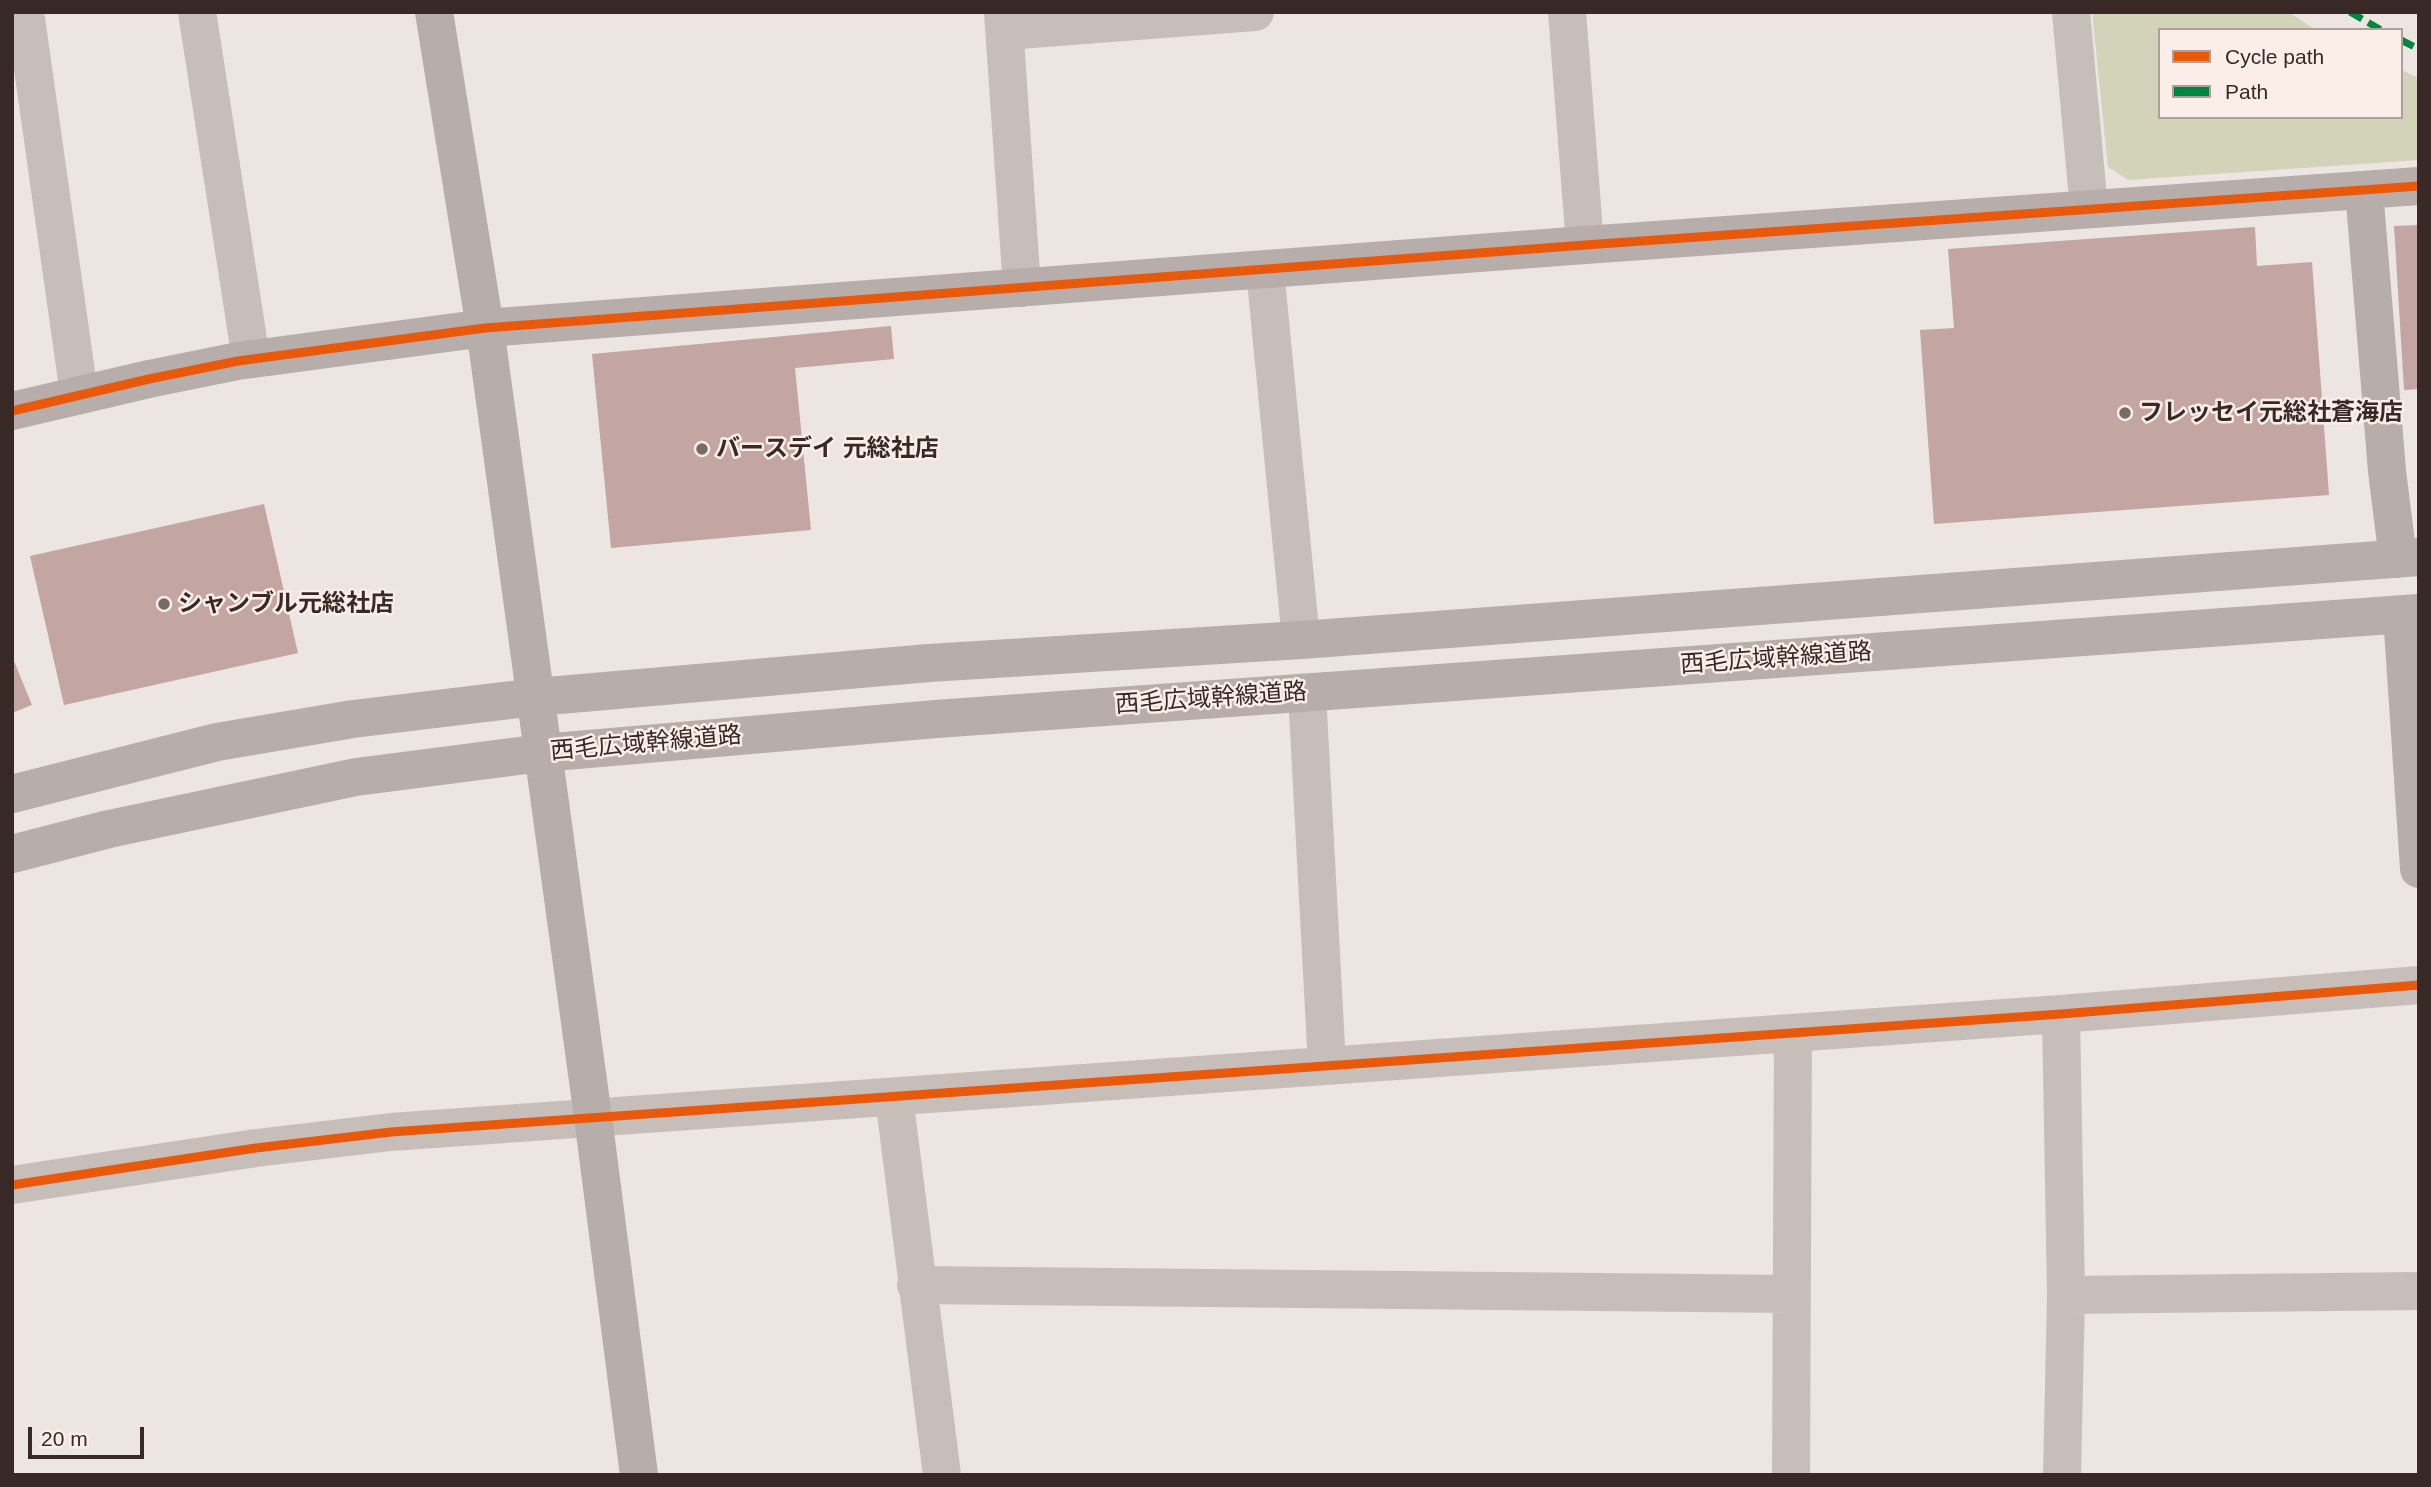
<!DOCTYPE html>
<html>
<head>
<meta charset="utf-8">
<style>
  body { margin:0 }
  #map { position:relative; width:2431px; height:1487px; overflow:hidden; background:#ede5e1; font-family:Helvetica,sans-serif }
  canvas { display:block }
  .frame { position:absolute; inset:0; border:14px solid #382927; pointer-events:none }
  .legend { position:absolute; left:2158px; top:28px; width:245px; height:91px; box-sizing:border-box; background:#fbeee8; border:2px solid #ad9f9b; margin:0; padding:9px 12px; list-style:none; font-size:21px; color:#382927 }
  .legend li { display:flex; align-items:center; gap:14px; height:35px }
  .legend b { width:35px; border:2px solid #ad9f9b }
  .scale { position:absolute; left:28px; top:1427px; width:116px; height:32px; box-sizing:border-box; border:4px solid #382927; border-top:0; padding-left:9px; font-size:21px; line-height:24px; white-space:nowrap; color:#382927; -webkit-text-stroke:5px #fbeee8; paint-order:stroke }
</style>
</head>
<body>
<div id="map">
<canvas width="2431" height="1487"></canvas>
<div class="frame"></div>
<ul class="legend">
<li><b style="height:9px;background:#e8590c"></b>Cycle path</li>
<li><b style="height:9px;background:#00873e"></b>Path</li>
</ul>
<div class="scale">20 m</div>
</div>
<script>
const ctx = document.querySelector('canvas').getContext('2d');
ctx.lineJoin = 'round';
function fillPath(path, color) {
  ctx.fillStyle = color;
  ctx.fill(path, 'evenodd');
}
function stroke(path, color, width, dash) {
  ctx.strokeStyle = color;
  ctx.lineWidth = width;
  ctx.lineCap = dash ? 'butt' : 'round';
  ctx.setLineDash(dash || []);
  ctx.stroke(path);
}
function label(font, color, halo, rows, align = 'center') {
  ctx.font = font + ' Helvetica,"Noto Sans JP",sans-serif';
  ctx.lineWidth = 5;
  ctx.setLineDash([]);
  ctx.textBaseline = 'middle';
  ctx.strokeStyle = halo;
  ctx.fillStyle = color;
  for (const [text, x, y, turn = 0] of rows) {
    ctx.save();
    ctx.translate(x, y);
    ctx.rotate((+turn || 0) * Math.PI / 180);
    ctx.textAlign = isNaN(turn) ? turn : align;
    if (halo) ctx.strokeText(text, 0, 0);
    ctx.fillText(text, 0, 0);
    ctx.restore();
  }
}
fillPath(new Path2D(`
  M2092,12H2289L2315,30H2160V117H2401V70L2419,78V160L2128,180L2108,167Z`), '#d3d3ba');
fillPath(new Path2D(`
  M2419,225V389L2404,390L2394,226Z
  M2255,227L2257,266L2312,262L2329,495L1934,524L1920,330L1954,328L1948,249Z
  M891,326L894,359L795,368L811,530L611,548L592,354Z
  M264,504L298,653L64,705L30,556Z
  M12,656L32,705L12,713Z`), '#c3a5a1');
stroke(new Path2D(`
  M25,12L79,394
  M197,12L251,359
  M1003,12L1022,288
  M1567,12L1585,245
  M2071,12L2089,209
  M1005,31L1255,12
  M1265,270L1301,640
  M1307,693L1327,1065
  M2061,1014L2066,1295L2062,1475
  M894,1097L942,1475
  M12,1185L256,1148L391,1132L2061,1014L2419,985
  M916,1285L1792,1294
  M2066,1295L2419,1291
  M1791,1475L1793,1033`), '#c7bdb9', 38);
stroke(new Path2D(`
  M434,12L485,328L593,1117L639,1475
  M2364,190L2387,471L2398,559
  M12,411L149,379L238,361L485,328L1585,245L2419,186
  M2402,614L2419,869
  M12,794L217,742L353,719L536,697L929,663L1301,640L2419,557
  M12,854L109,829L356,777L542,753L936,719L2419,613`), '#b7adaa', 38);
stroke(new Path2D(`
  M2350,12L2381,30
  M2401,40L2419,49`), '#00873e', 7, [14, 7]);
stroke(new Path2D(`
  M12,411L149,379L238,361L485,328L1585,245L2419,186
  M12,1185L256,1148L391,1132L2061,1014L2419,985`), '#e8590c', 9);
for (const [x, y, r, color] of [
  [2125,413,7,"#776b68"],
  [702,449,7,"#776b68"],
  [164,604,7,"#776b68"]
]) {
  const dot = new Path2D();
  dot.arc(x, y, r, 0, 2 * Math.PI);
  ctx.fillStyle = color;
  ctx.fill(dot);
  stroke(dot, '#fbeee8', 2.5);
}
label('bold 24px', '#382927', '#fbeee8', [
  ["フレッセイ元総社蒼海店",2139,413],
  ["バースデイ 元総社店",716,449],
  ["シャンブル元総社店",178,604]
], 'left');
label('24px', '#382927', '#fbeee8', [
  ["西毛広域幹線道路",1776,659,-4],
  ["西毛広域幹線道路",1211,699,-4],
  ["西毛広域幹線道路",646,744,-5]
]);
</script>
</body>
</html>
